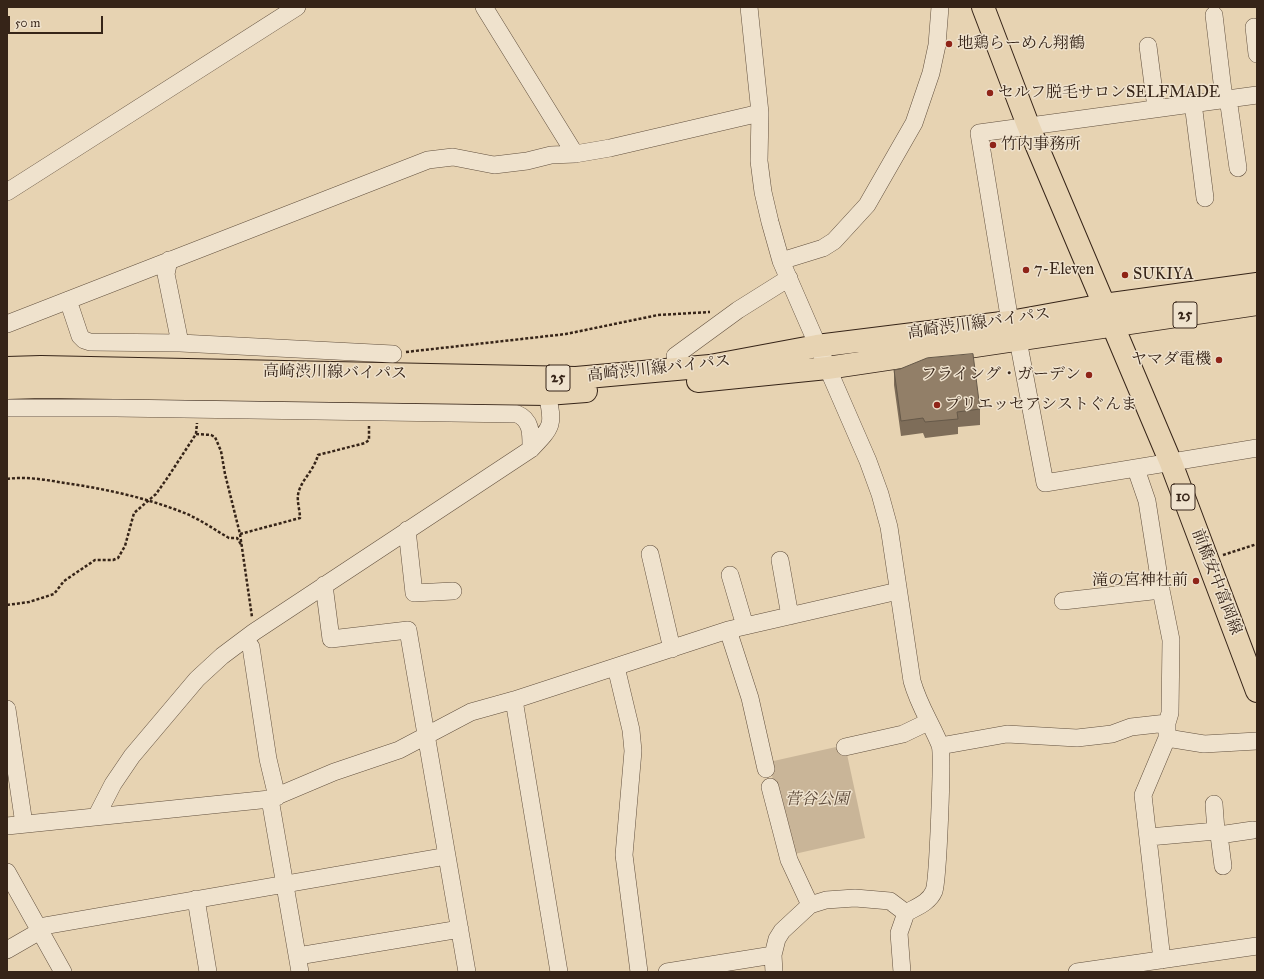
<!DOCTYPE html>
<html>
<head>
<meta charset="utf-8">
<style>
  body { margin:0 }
  #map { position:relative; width:1264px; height:979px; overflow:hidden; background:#e7d3b2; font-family:"IM FELL Great Primer",serif }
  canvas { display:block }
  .frame { position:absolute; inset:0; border:8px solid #362418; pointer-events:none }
  .scale { position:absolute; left:8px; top:16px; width:95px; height:18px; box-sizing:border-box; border:2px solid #362418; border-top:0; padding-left:5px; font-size:12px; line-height:14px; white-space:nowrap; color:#362418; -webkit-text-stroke:3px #efe2cd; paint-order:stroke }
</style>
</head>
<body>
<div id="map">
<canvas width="1264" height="979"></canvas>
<div class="frame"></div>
<div class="scale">50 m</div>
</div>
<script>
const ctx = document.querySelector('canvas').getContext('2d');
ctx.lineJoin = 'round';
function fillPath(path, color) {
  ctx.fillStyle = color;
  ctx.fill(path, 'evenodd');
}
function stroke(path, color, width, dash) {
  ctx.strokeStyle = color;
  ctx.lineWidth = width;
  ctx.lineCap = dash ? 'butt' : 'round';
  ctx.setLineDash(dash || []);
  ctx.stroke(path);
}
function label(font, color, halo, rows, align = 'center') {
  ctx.font = font + ' "IM FELL Great Primer","Noto Serif JP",serif';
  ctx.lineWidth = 3;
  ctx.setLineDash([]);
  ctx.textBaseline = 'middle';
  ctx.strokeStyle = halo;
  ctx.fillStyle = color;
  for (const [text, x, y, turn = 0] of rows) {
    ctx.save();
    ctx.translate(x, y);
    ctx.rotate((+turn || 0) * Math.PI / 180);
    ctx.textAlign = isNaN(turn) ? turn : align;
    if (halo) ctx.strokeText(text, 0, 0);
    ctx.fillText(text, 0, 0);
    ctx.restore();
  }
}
fillPath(new Path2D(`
  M845,745L865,838L790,855L769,762Z`), '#c9b598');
const minor = new Path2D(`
  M484,7L575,154
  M749,7L760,113L759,161L763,192L770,222L781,261L868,461L880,494L889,527L912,681C919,706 931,723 940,745C943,754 938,880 934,891C929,903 916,907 906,913L890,901L855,898L826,900L810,905L782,931L777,939L773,955L774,972
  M1214,15L1224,99
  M1254,27L1257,54
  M1148,46L1156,108
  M1228,98L1238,168
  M1193,103L1205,198
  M7,192L297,7
  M169,260L166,274L180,343
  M781,261L823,248L834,241L867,205L914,123L931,73L937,45L940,7
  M68,300L80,336L84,340L90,342L180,343L393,354
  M1010,322L979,133L1257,95
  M7,324L428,160L453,157L494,165L527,161L551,155L575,154L610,148L760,113
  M1018,340L1045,483L1257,448
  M675,356L738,310L789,278
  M7,408H116L517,414C532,420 531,435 531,449
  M1136,469L1147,501L1161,590L1171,640L1170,713L1167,723V738L1143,795L1162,960
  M407,530L414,593L453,591
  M650,554L672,649
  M780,560L790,616
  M730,575L745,626
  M324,585L331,639L408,630L467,972
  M1063,601L1161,590
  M728,630L750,698L766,769
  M245,639L251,647L268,759L277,797
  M616,667L631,730L633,751L624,855L639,972
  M514,700L559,972
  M7,709L24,824
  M1167,738L1204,744L1257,741
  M940,746L1007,734L1077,738L1112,734L1131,727L1167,723
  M845,747L903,734L928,722
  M770,787L789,860L810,905
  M270,799L300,972
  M1214,804L1216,831
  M96,817L113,784L132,756L197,679L222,656L254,632L531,449C553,426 554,425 547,394
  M7,826L270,799L334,772L399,750L471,712L514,700L728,630L898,591
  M1219,835L1223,866
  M1149,837L1216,831L1219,835L1253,830
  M7,872L63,972
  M196,899L208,972
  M38,927L447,856
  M7,950L40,931
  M298,956L460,929
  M667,972L773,955
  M902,972L899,933L906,913
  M1077,972L1257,946`);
const major = new Path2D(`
  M983,7L1028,125L1171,463L1257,691
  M7,368L41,367L576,378L710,366L817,346L1010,322L1104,305L1257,284
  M698,381L827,368L1257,304
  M7,388L43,387L547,394L586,391`);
stroke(minor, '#62503e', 18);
stroke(major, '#362418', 24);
stroke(new Path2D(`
  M406,352L566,334L658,315L710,312
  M196,434L211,435L215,437L221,451L225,474L240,534L252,617
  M7,479C26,476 46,480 65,483C106,489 148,498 187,514C201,520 215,530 229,538H237L242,546
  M240,534L300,518C300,511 297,502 298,495C300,481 314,471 318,455L365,443L369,440V426
  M1223,555L1257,544
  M7,605L29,602L54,594L64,581L95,560H113L118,558L125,546L134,513L156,494L168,477L196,434L197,423`), '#362418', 2.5, [3, 2]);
stroke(minor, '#efe2cd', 17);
stroke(major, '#e7d3b2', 22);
fillPath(new Path2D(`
  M894,370L980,409V425L958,427V434L925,438L923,433L901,436L894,385Z`), '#7e6d59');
const building = new Path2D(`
  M973,354L980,409L957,412L958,419L925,422L923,418L901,421L894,370L900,369L927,358Z`);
fillPath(building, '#927f68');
stroke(building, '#665949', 1);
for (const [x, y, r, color] of [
  [949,44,4,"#8f2418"],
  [990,93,4,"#8f2418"],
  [993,145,4,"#8f2418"],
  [1026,270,4,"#8f2418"],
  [1125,275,4,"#8f2418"],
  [1219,360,4,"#8f2418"],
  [1089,375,4,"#8f2418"],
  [937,405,4,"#8f2418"],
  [1196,581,4,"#8f2418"]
]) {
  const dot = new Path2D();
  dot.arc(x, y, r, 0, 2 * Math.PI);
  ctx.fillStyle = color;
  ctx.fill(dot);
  stroke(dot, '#efe2cd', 1.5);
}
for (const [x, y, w] of [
  [1185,315,24],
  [558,378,24],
  [1183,497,24]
]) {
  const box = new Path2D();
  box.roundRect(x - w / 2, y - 13, w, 26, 3);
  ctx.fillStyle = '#efe2cd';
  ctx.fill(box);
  stroke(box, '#362418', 1);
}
label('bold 15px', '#362418', null, [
  ["25",1185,315],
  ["25",558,378],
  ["10",1183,497]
]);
label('16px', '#362418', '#efe2cd', [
  ["地鶏らーめん翔鶴",957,44],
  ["セルフ脱毛サロンSELFMADE",998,93],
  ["竹内事務所",1001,145],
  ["7-Eleven",1034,270],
  ["SUKIYA",1133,275],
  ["ヤマダ電機",1211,360,"right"],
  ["フライング・ガーデン",1081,375,"right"],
  ["プリエッセアシストぐんま",945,405],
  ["滝の宮神社前",1188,581,"right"]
], 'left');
label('16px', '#362418', '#efe2cd', [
  ["高崎渋川線バイパス",979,324,-8],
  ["高崎渋川線バイパス",659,369,-6],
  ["高崎渋川線バイパス",335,373,1],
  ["前橋安中富岡線",1216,582,69]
]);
label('italic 16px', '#5b4838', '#efe2cd', [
  ["菅谷公園",817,800]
]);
</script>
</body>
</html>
